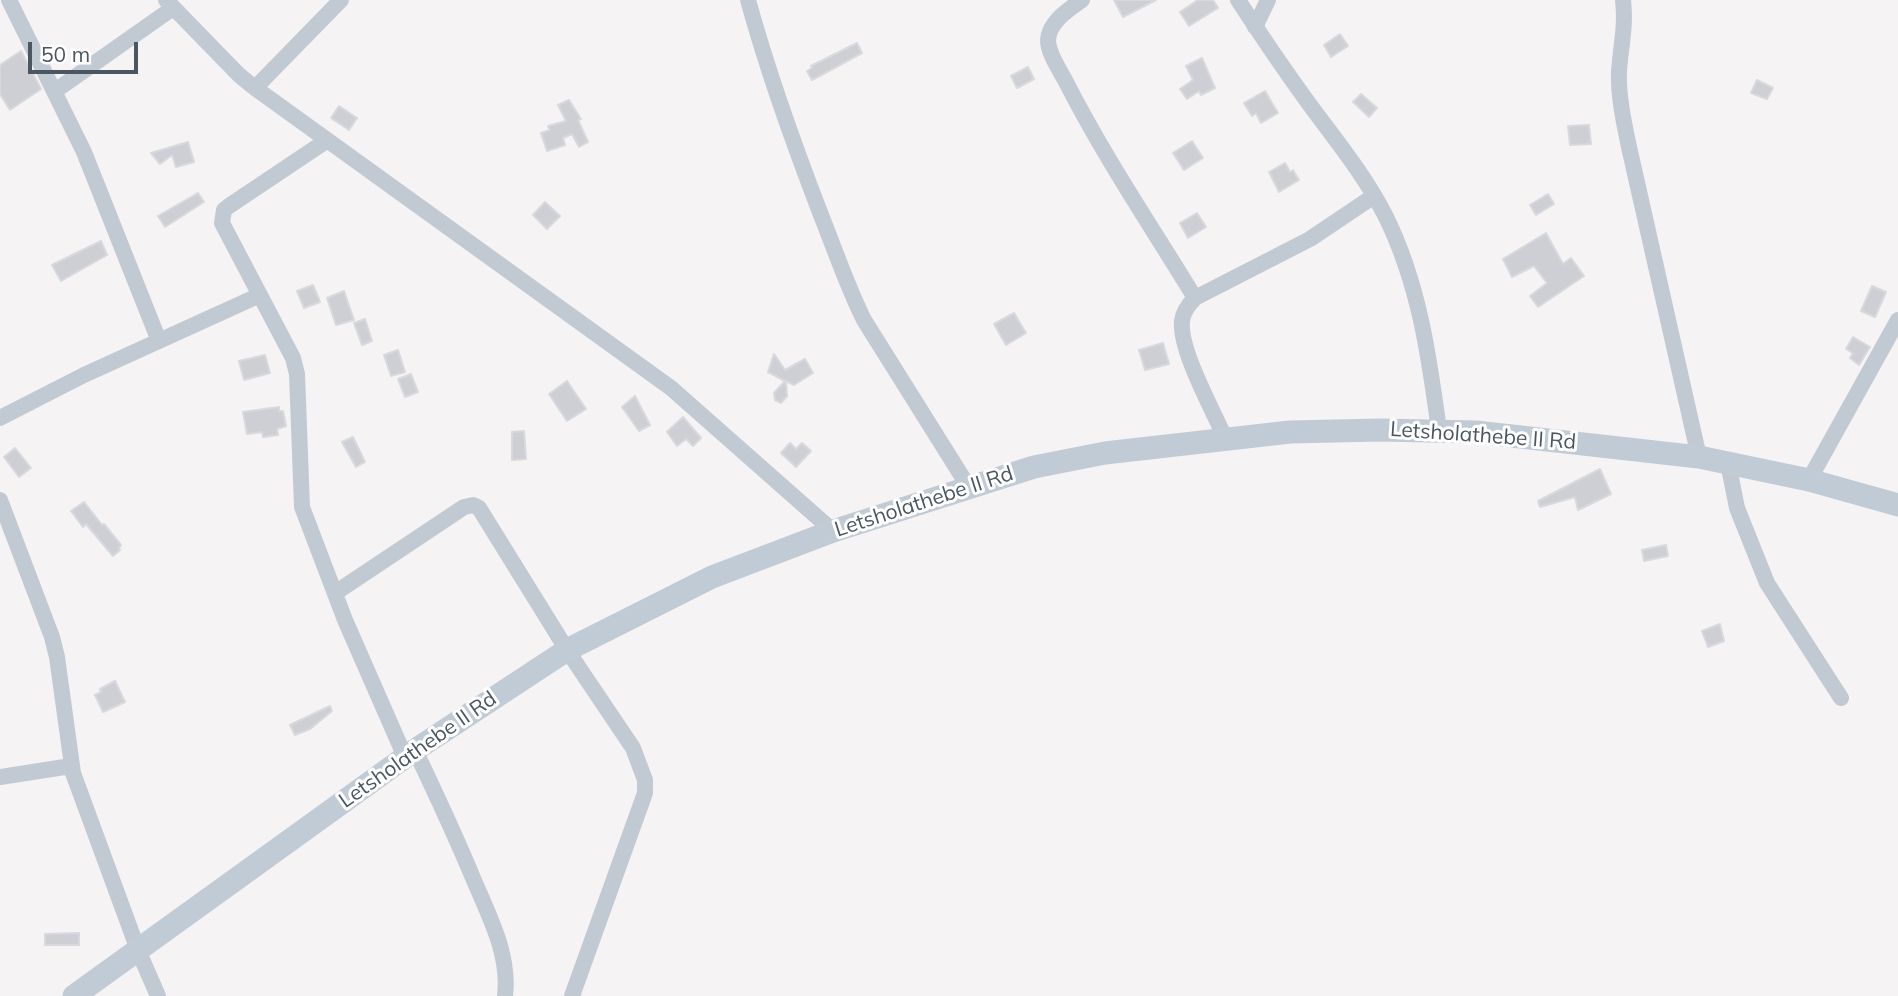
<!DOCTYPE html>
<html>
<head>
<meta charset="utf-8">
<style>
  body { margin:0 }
  #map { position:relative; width:1898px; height:996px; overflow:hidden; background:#f5f3f3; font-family:Mulish,sans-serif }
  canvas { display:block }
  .scale { position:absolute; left:28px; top:42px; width:110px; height:32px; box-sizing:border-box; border:4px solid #4a5661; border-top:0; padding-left:9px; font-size:21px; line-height:24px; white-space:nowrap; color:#4a5661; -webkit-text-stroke:5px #fff; paint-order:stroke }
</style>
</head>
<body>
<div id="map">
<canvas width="1898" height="996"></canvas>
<div class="scale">50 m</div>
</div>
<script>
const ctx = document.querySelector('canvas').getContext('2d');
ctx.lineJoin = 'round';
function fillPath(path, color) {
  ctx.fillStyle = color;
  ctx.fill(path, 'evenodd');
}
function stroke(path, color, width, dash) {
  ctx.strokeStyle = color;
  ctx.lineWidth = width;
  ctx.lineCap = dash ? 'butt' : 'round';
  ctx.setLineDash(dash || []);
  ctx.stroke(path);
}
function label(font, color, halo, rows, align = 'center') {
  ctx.font = font + ' Mulish,sans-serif';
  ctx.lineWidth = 6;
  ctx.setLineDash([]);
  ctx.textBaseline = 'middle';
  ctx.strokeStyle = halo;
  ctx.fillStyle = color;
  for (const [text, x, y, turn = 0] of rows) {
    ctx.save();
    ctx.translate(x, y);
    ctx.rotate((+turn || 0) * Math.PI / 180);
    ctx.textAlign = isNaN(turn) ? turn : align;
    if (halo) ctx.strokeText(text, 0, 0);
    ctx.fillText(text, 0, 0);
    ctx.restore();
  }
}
const building = new Path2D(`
  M1114,0H1156L1123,17Z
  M1198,0H1213L1218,8L1189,26L1180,12Z
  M1340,34L1348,46L1331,57L1324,45Z
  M857,43L862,53L812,80L807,71L812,68L811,66Z
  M21,51L41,89L10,110L0,94V65Z
  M1202,58L1215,88L1201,95L1199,91L1187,99L1180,89L1193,80L1186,66Z
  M1028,67L1034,79L1017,88L1011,76Z
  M1757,80L1773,88L1767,99L1751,93Z
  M1265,91L1278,113L1261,123L1256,113L1252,116L1244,103Z
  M1361,94L1377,108L1369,117L1353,102Z
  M569,100L581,119L578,120L588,142L579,147L572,134L563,138L565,145L547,151L541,133L550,130L548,126L566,121L558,105Z
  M339,106L357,118L349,130L331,118Z
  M1589,125L1591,144L1570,145L1568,126Z
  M1192,141L1203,158L1184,170L1173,153Z
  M188,142L194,162L176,167L172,155L160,164L151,153Z
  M1285,163L1290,172L1293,170L1299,180L1279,192L1269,172Z
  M198,193L204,202L165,227L158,216Z
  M1548,194L1554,204L1536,215L1530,205Z
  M545,202L560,216L547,229L533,215Z
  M1197,213L1206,227L1188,238L1180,223Z
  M1546,233L1563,264L1571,258L1584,276L1538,307L1530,296L1547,283L1534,266L1512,277L1503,259Z
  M101,241L107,255L61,281L52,265Z
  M313,285L320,302L304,308L297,291Z
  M1872,286L1886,292L1875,317L1861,311Z
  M344,291L354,320L336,325L327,298Z
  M1014,313L1026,333L1006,345L994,324Z
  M365,319L372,341L362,345L354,323Z
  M1853,337L1870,347L1859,365L1850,358L1853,353L1846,349Z
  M1163,343L1169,364L1145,370L1139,350Z
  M398,350L405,372L391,376L384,355Z
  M774,354L785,370L805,359L813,373L794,385L786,381L787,396L781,403L775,400L774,393L785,381L768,372Z
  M265,355L270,373L244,380L239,361Z
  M411,374L418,392L405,397L398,379Z
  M567,381L586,409L567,421L549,394Z
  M635,396L650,425L639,431L622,407Z
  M279,407V411H283L286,426L277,429L278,435L263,437L262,432L247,434L243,412Z
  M683,417L701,438L693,446L686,439L677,446L667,432Z
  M524,431L526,459L512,460V432Z
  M353,437L365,462L356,467L342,442Z
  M790,443L796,449L802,443L811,451L796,467L781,453Z
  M15,448L31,468L19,477L4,457Z
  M1600,469L1611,494L1578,510L1575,497L1540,507L1538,501Z
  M84,502L102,525L104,524L121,545L119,548L120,550L113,556L86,524L83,527L71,511Z
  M1666,545L1668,556L1644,561L1642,550Z
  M1720,624L1724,641L1708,647L1702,631Z
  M115,681L125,702L103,712L95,695L101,692L100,689Z
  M330,706L332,711L310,729L295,735L290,725Z
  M79,933V945H45V934Z`);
fillPath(building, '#cdcfd5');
stroke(building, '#d7d9de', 2);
stroke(new Path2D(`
  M9,0L84,152L159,341
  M166,0L239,75L255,88L671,388L833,531
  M748,0C768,73 794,145 821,215C835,250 847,286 864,320L968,486
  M1082,0C1068,10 1049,22 1048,40C1048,53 1059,69 1065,80C1103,155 1151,226 1195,298
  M1238,0C1260,34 1283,68 1307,101C1334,138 1364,174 1385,215C1419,283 1429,356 1439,430
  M1623,0C1626,27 1621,44 1619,71C1618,96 1624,123 1629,147L1699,457
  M1255,27L1268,0
  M255,88L341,0
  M55,91L173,8
  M326,141L229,206L224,210L222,223L293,358L297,374L302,507L345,620L405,757
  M0,418L84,375L260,295
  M1225,438C1213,410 1179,350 1182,321C1183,312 1188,305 1195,298L1310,239L1374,196
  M1728,463L1737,508L1767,583L1841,698
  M1809,480L1898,320
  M0,500L52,637L57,657L73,773L138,950L158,996
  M335,593L464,507L473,505L479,508L567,650L633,748L645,780V793L572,996
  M415,750C435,792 455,835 473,878C489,916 510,954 505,996
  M0,777L71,766`), '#c1cad2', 16);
stroke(new Path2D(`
  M74,996L415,750L567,650L712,577L833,531L1034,467L1105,453L1290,432L1380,430L1476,432L1699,457L1809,480L1898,505`), '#c1cbd6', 23);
label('21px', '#4a5661', '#fff', [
  ["Letsholathebe II Rd",1483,436,4],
  ["Letsholathebe II Rd",924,502,-18],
  ["Letsholathebe II Rd",418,750,-35]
]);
</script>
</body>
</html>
